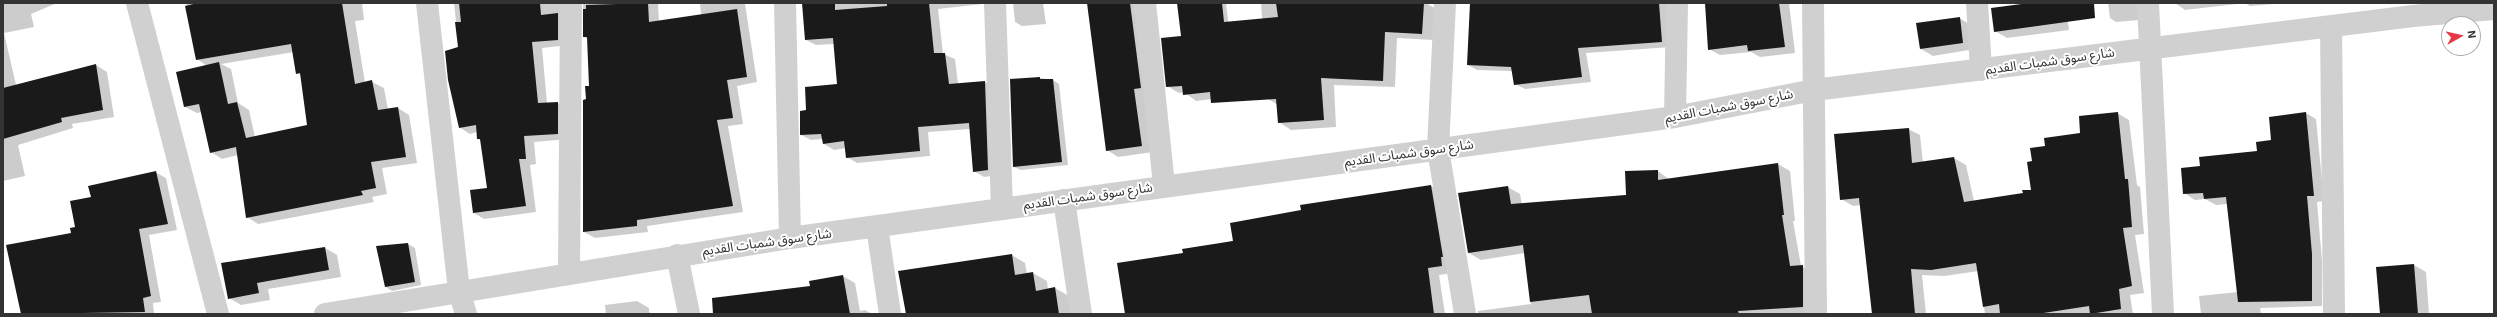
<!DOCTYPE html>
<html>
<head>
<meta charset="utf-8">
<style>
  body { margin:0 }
  #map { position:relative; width:2497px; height:317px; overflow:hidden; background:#fff; font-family:"Exo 2",sans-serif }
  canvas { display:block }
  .frame { position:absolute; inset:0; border:4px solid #333; pointer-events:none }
  .north { position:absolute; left:2441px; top:16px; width:40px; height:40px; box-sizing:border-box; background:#fff; border:1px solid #adadad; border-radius:50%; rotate:82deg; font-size:11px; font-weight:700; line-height:16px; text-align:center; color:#333 }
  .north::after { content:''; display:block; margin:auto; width:14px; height:18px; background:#e63946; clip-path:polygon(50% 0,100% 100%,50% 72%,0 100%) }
</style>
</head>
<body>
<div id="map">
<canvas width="2497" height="317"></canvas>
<div class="frame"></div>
<div class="north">N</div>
</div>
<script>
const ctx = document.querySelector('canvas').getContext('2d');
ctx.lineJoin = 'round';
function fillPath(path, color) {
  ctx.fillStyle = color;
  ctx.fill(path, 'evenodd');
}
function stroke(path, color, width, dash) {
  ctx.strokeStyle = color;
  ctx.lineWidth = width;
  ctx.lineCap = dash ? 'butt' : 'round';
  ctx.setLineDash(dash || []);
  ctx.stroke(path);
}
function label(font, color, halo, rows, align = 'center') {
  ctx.font = font + ' "Exo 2","Noto Sans Arabic",sans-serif';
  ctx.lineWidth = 4;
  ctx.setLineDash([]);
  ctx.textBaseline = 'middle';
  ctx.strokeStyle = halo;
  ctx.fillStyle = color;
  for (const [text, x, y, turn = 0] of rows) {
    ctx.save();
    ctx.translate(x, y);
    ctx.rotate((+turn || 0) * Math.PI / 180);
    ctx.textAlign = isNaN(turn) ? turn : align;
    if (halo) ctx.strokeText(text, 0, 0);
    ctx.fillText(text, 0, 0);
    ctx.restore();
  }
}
fillPath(new Path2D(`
  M3,3H57L31,14L34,27L4,33L16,85L96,65L107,72L114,117L72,124L73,128L18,145L25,176L3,181Z
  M186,3H362L364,20L355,21L365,83L372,82L384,88L388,110L398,108L409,115L417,163L382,168L387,194L372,197L374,202L258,224L247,217L238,155L222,159L211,152L202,112L197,113L185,107L207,66L197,59ZM294,52L296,73L301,75L308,126L255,137L249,110L238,103L231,69L221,64Z
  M454,3H572L569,45L542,48L547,103H558L568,109V139L534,142L536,164L530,165L536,212L484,219L474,213L488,189L482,141L478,139L477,132L470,134L459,127V48Z
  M583,3H658L659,22L701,15L700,3H752L745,4L757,82L737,86L743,124L728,126L743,212L647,226L648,232L595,238L584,232L588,100L590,86L588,39L584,37Z
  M803,3H992L938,9L943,54L955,59L958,84L985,82L995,88L998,175L984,177L974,171L970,129L928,132L930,156L857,163L847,157L846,148L834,150L824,144L823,139L811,140L801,135L807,111L838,85L834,44L816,45L806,40Z
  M1013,3H1043L1046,24L1022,26L1015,22Z
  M1097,3H1136L1153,152L1118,157L1107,150Z
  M1178,3H1226L1237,96L1196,101L1184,92L1179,93L1167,86L1182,37Z
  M1261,3H1426L1436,9L1434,40L1397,38L1395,87L1334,85L1336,127L1291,130L1279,122L1278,105L1268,99Z
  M1471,3H1668L1671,47L1586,53L1591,82L1525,89L1515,84L1513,71L1477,70L1468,65Z
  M1706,3H1789L1795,53L1760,57L1751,52L1720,55L1709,49Z
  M2036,3H2059L2066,7L2069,30L2007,38L1995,31Z
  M2108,3H2137L2139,20L2116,22L2110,18Z
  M2175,3H2285L2250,6L2245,3L2185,10Z
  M1959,18L1971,25L1975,49L1933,56L1921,49Z
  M1040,78L1053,80L1059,84L1068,165L1021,170L1014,167Z
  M2117,113L2129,120L2137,185L2140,187L2144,234L2135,235L2144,293L2130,295L2133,314H1985L1979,271L1944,276L1922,275L1926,314H1873L1861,205L1853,206L1841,199L1908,129L1920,135L1923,163L1954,158L1966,165L1974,201L2024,194L2032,190L2033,162L2046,147L2082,134Z
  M2306,113L2316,119L2324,201L2317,202L2322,261V306L2260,308L2261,314H2201L2199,296L2238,292L2227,204L2216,205L2205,199L2195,200L2184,193L2201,167L2258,152Z
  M1778,164L1790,171L1795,221H1793L1801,266L1815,273L1811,314H1478V311L1531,304L1525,253L1481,260L1469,253L1459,194L1508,187L1520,194L1522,204L1627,195L1658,171L1670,180Z
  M155,172L166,178L177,230L149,235L161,302L153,303L154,314H22L7,246L72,234L92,198Z
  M1431,186L1443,193L1454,273L1439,275L1445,314H1454H1126L1184,254Z
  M408,244L415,248L421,285L392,291L386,287Z
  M325,248L337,255L341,277L268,289L270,300L241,305L229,298L223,264Z
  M1012,255L1025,263L1027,274L1033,273L1047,281L1048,290L1055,288L1069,296L1071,314H907Z
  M2414,265L2426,272L2429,314H2381Z
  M843,276L855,283L860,311L865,310L872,314H736Z
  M637,301L649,308V312L652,314H606L605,305Z`), '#0003');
fillPath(new Path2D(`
  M198,3H342L355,84L372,80L378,110L398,107L406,157L371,162L376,188L361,191L363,195L246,218L236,147L210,153L199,104L184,107L176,72L219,62L228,104L237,102L246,138L307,125L300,73L296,74L291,44L196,60L185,6Z
  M459,3H540L541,15L558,13V40L532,42L538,103L558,102V134L524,136L526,159H519L526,206L473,213L470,190L487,188L480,139H477L476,125L459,128L448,80L445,51L458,47L455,22H461Z
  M648,3L649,22L737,9L747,77L727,80L733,118L717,120L733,206L637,220V226L583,232V100L586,99L585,86H589L587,37H583V9H586V5Z
  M802,3H835V10L887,6V3H929L934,53H945L949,84L985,81L988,170L973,172L969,123L918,127L920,151L846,158L844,141L823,144L821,134L800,135V111L806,110L805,87L837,84L833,38L805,40Z
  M1087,3H1130L1141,88L1134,89L1142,146L1106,151Z
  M1177,3H1222L1224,22L1278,17L1276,3H1424L1422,34L1385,32L1383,81L1321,78L1324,120L1278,123L1276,99L1211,103L1210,92L1183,95L1182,86L1166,87L1161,38L1181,36Z
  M1470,3H1659L1662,42L1578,48L1582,77L1514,85L1511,67L1467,65Z
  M1705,3H1779L1785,47L1748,51L1747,45L1708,50Z
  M2029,3H2094L2095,18L1994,32L1991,8Z
  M1960,17L1963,43L1920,49L1916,23Z
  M96,64L103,110L61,118L62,122L3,139V88Z
  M1040,77V79H1053L1062,162L1013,167L1010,79Z
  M2118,112L2125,179H2128L2132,227L2123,228L2132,286L2119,289L2121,309L2090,314L2089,306L2037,314H2000L1999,304L1983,307L1976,263L1931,270L1911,269L1915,314H1872L1859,198L1840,200L1834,134L1909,128L1912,163L1954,157L1964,202L2023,193L2022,190H2031L2027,162L2032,161L2030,148L2045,146L2044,138L2080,133L2079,116Z
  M2306,112L2314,196H2307L2312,254V301L2238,302L2226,197L2204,199L2203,193L2183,194L2181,168L2200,166L2199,157L2257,151L2256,142L2271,140L2269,117Z
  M1778,163L1784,215H1782L1790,266L1803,265V307L1738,311L1739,314H1592L1589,295L1530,302L1523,245L1468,253L1458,193L1508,186L1511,204L1626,195L1625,171L1658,170V180Z
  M156,171L168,224L139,229L151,296L143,298L145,312L21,314L6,245L71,233L70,228L75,227L70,201L91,197L88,186Z
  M1431,185L1443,257H1441L1442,266L1428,268L1434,314H1125L1117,263L1183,253L1182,249L1233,241L1230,223L1301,210L1300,205Z
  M408,243L415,282L385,287L376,246Z
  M325,247L329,270L257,283L259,293L228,299L221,263Z
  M1012,254L1015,275L1033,272L1036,291L1055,287L1059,314H906L898,271Z
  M2414,264L2418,314H2380L2376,267Z
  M843,275L850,314H713L712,298L810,286L809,281Z`), '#1a1a1a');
stroke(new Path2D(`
  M137,3L218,314
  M427,3L459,291L466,314
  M785,3L790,238
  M995,3L1002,209
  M1145,3L1164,185
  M1445,3L1438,149L1465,314
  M1813,3L1816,314
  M1977,3L1981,70
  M2148,3L2163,314
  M2331,26L2334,314
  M1675,117L1677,3
  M1064,200L1081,314
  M877,227L890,314
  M677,255L689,314
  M569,273L571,3
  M325,314L790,238L1675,117L1814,90L2413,16L2494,9`), '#d0d0d0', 22);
label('13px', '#333', '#fff', [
  ["شارع سوق شمبات القديم",2050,61,-8],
  ["شارع سوق شمبات القديم",1729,106,-11],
  ["شارع سوق شمبات القديم",1409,153,-8],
  ["شارع سوق شمبات القديم",1088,196,-8],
  ["شارع سوق شمبات القديم",767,242,-8]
]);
</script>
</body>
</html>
